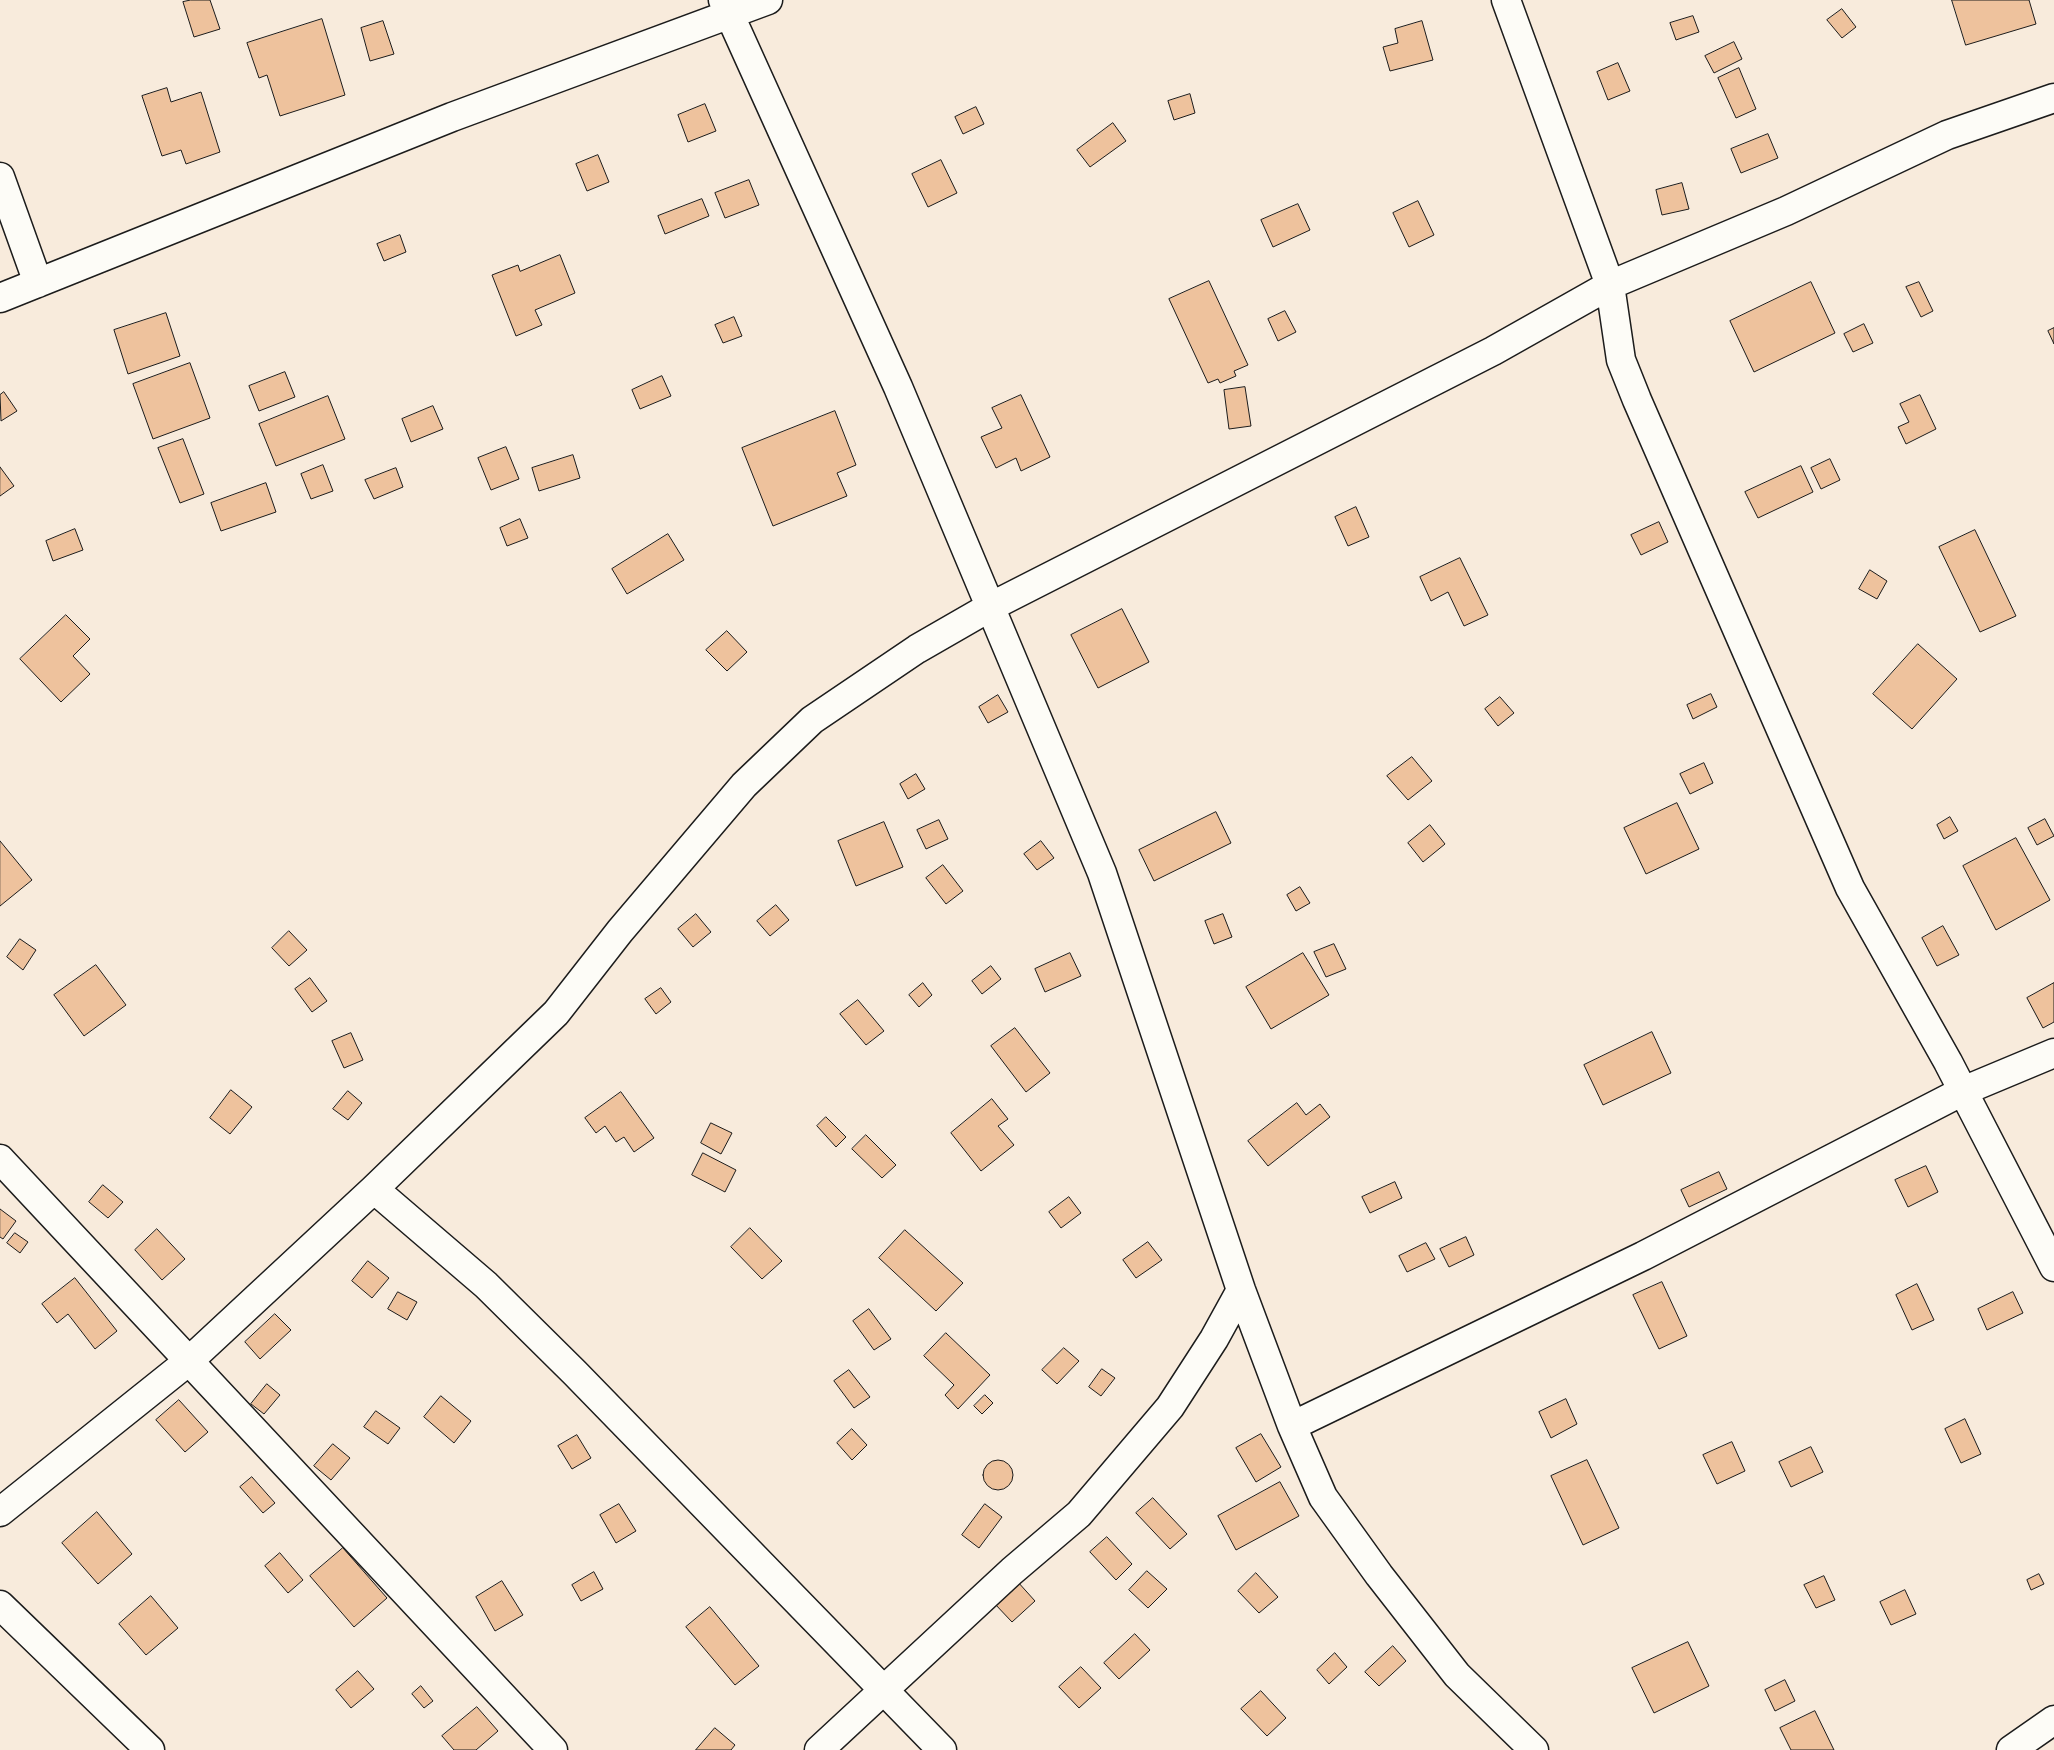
<!DOCTYPE html>
<html>
<head>
<meta charset="utf-8">
<style>
  body { margin:0 }
  canvas { display:block; background:#f8ebdc }
</style>
</head>
<body>
<canvas width="2054" height="1750"></canvas>
<script>
const ctx = document.querySelector('canvas').getContext('2d');
ctx.lineJoin = 'round';
function fillPath(path, color) {
  ctx.fillStyle = color;
  ctx.fill(path, 'evenodd');
}
function stroke(path, color, width, dash) {
  ctx.strokeStyle = color;
  ctx.lineWidth = width;
  ctx.lineCap = dash ? 'butt' : 'round';
  ctx.setLineDash(dash || []);
  ctx.stroke(path);
}
const building = new Path2D(`
  M191,0H210L220,29L194,37L183,2Z
  M1952,0H2029L2036,24L1966,45Z
  M1842,9L1856,27L1842,38L1827,20Z
  M1693,16L1699,32L1676,40L1670,23Z
  M322,19L345,95L280,116L267,75L259,78L247,43Z
  M383,21L394,54L370,61L361,28Z
  M1422,21L1433,60L1390,71L1383,47L1398,43L1395,29Z
  M1734,42L1742,59L1714,73L1705,56Z
  M1618,63L1630,91L1608,100L1597,72Z
  M1739,68L1756,109L1736,118L1718,78Z
  M167,88L171,102L201,92L220,152L186,164L181,150L162,156L142,96Z
  M1190,94L1195,113L1174,120L1168,101Z
  M705,104L716,131L688,142L678,115Z
  M976,107L984,124L963,134L955,117Z
  M1113,123L1126,141L1090,167L1077,150Z
  M1768,134L1778,158L1741,173L1731,149Z
  M598,155L609,182L587,191L576,164Z
  M941,160L957,193L928,207L912,174Z
  M749,180L759,205L725,218L715,193Z
  M1682,183L1689,209L1662,215L1656,190Z
  M702,199L709,216L665,234L658,216Z
  M1418,201L1434,235L1409,247L1393,213Z
  M1298,204L1310,230L1273,247L1261,220Z
  M400,235L406,252L384,261L377,244Z
  M560,255L575,293L535,310L542,325L516,336L492,275L518,265L520,271Z
  M1209,281L1248,365L1234,371L1236,376L1220,383L1218,379L1208,383L1169,299Z
  M1811,282L1835,333L1754,372L1730,321Z
  M1919,282L1933,311L1921,317L1906,287Z
  M1285,311L1296,332L1278,341L1268,319Z
  M166,313L180,356L128,374L114,330Z
  M734,317L742,336L723,343L715,325Z
  M1864,324L1873,343L1853,352L1844,334Z
  M2054,328V344L2048,331Z
  M190,363L210,418L153,439L133,384Z
  M285,372L295,397L259,411L249,386Z
  M662,376L671,396L640,409L632,390Z
  M1245,387L1251,426L1229,429L1224,390Z
  M4,392L17,411L1,421L0,395Z
  M1021,395L1050,457L1021,471L1016,458L996,468L981,437L1002,428L992,408Z
  M1920,395L1936,429L1906,444L1898,427L1909,422L1900,404Z
  M328,396L345,439L276,466L259,424Z
  M433,406L443,429L411,442L402,419Z
  M835,411L856,465L837,473L847,496L773,526L742,448Z
  M183,439L204,494L180,503L158,448Z
  M506,447L519,479L491,490L478,458Z
  M573,455L580,478L539,491L532,468Z
  M1830,459L1840,480L1821,489L1811,468Z
  M323,465L333,491L311,499L301,474Z
  M1801,466L1813,492L1758,518L1745,492Z
  M0,467L14,486L0,496Z
  M396,468L403,487L374,499L365,480Z
  M266,483L276,512L221,531L211,503Z
  M1356,507L1369,537L1348,546L1335,517Z
  M520,519L528,538L507,546L500,528Z
  M1659,522L1668,542L1641,555L1631,535Z
  M75,529L83,550L53,561L46,541Z
  M1975,530L2016,616L1980,632L1939,547Z
  M668,534L684,560L627,594L612,569Z
  M1460,558L1488,615L1464,626L1448,592L1431,601L1420,577Z
  M1870,570L1887,581L1877,599L1859,589Z
  M1122,609L1149,662L1098,688L1071,635Z
  M66,615L90,639L73,656L90,674L61,702L20,659Z
  M727,631L747,652L727,671L706,650Z
  M1918,644L1957,679L1912,729L1873,694Z
  M1711,694L1717,707L1693,719L1687,705Z
  M998,695L1008,712L988,723L979,707Z
  M1500,697L1514,713L1498,726L1485,709Z
  M1412,757L1432,781L1408,800L1387,776Z
  M1704,763L1713,783L1690,794L1680,774Z
  M916,774L925,789L908,799L900,784Z
  M1677,803L1699,849L1646,874L1624,828Z
  M1216,812L1231,843L1154,881L1139,850Z
  M1950,817L1958,831L1944,839L1937,825Z
  M2045,819L2054,836L2037,845L2028,828Z
  M939,820L948,839L926,849L917,830Z
  M884,822L903,867L856,886L838,841Z
  M1430,825L1445,844L1423,862L1408,843Z
  M2016,838L2050,900L1996,930L1963,866Z
  M0,841L32,880L0,906Z
  M1041,841L1054,858L1037,870L1024,854Z
  M943,865L963,891L946,904L926,878Z
  M1300,887L1310,903L1296,911L1287,895Z
  M776,905L789,920L770,936L757,921Z
  M696,914L711,932L693,947L678,929Z
  M1223,914L1232,937L1214,944L1205,921Z
  M1943,926L1959,955L1937,966L1922,938Z
  M289,931L307,950L289,966L272,948Z
  M20,939L36,950L23,970L7,957Z
  M1334,944L1346,969L1326,977L1314,952Z
  M1070,953L1081,976L1045,992L1035,969Z
  M1303,953L1329,995L1271,1029L1246,987Z
  M96,965L126,1005L84,1036L54,995Z
  M991,966L1001,979L982,994L972,981Z
  M310,978L327,1001L312,1012L295,989Z
  M923,983L932,995L919,1007L909,995Z
  M2054,983V1022L2043,1028L2027,998Z
  M661,988L671,1002L656,1014L645,999Z
  M858,1000L884,1031L866,1045L840,1014Z
  M1015,1028L1050,1073L1026,1092L991,1046Z
  M1652,1032L1671,1073L1603,1105L1584,1065Z
  M351,1033L363,1060L344,1068L332,1041Z
  M231,1090L252,1107L230,1134L210,1118Z
  M348,1091L362,1103L348,1120L333,1109Z
  M621,1092L654,1138L634,1152L624,1137L616,1142L605,1126L596,1133L585,1118Z
  M992,1099L1008,1119L998,1126L1014,1145L981,1171L951,1133Z
  M1297,1103L1306,1115L1320,1104L1330,1117L1268,1166L1248,1141Z
  M826,1117L846,1137L836,1147L817,1126Z
  M711,1123L732,1133L721,1154L701,1143Z
  M866,1135L896,1165L882,1178L852,1149Z
  M703,1153L736,1170L725,1192L692,1175Z
  M1926,1166L1938,1192L1908,1207L1895,1180Z
  M1719,1172L1727,1189L1689,1207L1681,1190Z
  M1395,1182L1402,1198L1370,1213L1362,1197Z
  M103,1185L123,1202L108,1218L89,1202Z
  M1069,1197L1081,1213L1061,1228L1049,1212Z
  M0,1209L16,1221L3,1239L0,1237Z
  M750,1228L782,1261L762,1279L731,1247Z
  M157,1229L185,1259L162,1280L135,1250Z
  M905,1230L963,1283L936,1311L879,1258Z
  M15,1233L28,1242L20,1253L7,1243Z
  M1466,1237L1474,1255L1449,1267L1440,1249Z
  M1148,1242L1162,1260L1136,1278L1123,1260Z
  M1426,1243L1435,1259L1407,1272L1399,1256Z
  M368,1261L389,1278L372,1298L352,1281Z
  M75,1278L117,1331L95,1349L68,1314L57,1323L42,1304Z
  M1662,1282L1687,1336L1659,1349L1633,1295Z
  M1917,1284L1934,1320L1912,1330L1896,1295Z
  M398,1292L417,1302L407,1320L388,1309Z
  M2013,1292L2023,1313L1987,1330L1978,1309Z
  M869,1309L891,1339L874,1350L853,1321Z
  M275,1314L291,1330L260,1359L245,1342Z
  M946,1333L990,1375L958,1409L945,1395L954,1385L924,1356Z
  M1064,1348L1079,1361L1057,1384L1042,1370Z
  M1102,1369L1115,1378L1101,1396L1089,1387Z
  M849,1370L870,1397L854,1408L834,1381Z
  M267,1384L280,1395L264,1414L251,1404Z
  M985,1395L993,1403L982,1414L974,1406Z
  M441,1396L471,1421L454,1443L424,1417Z
  M1566,1399L1577,1424L1551,1438L1539,1412Z
  M179,1400L208,1432L185,1452L156,1420Z
  M376,1411L400,1428L388,1444L364,1427Z
  M1965,1419L1981,1454L1961,1463L1945,1429Z
  M852,1429L867,1445L852,1460L837,1443Z
  M1261,1434L1281,1467L1256,1482L1236,1448Z
  M577,1435L591,1458L572,1469L558,1446Z
  M1732,1442L1745,1471L1717,1484L1703,1455Z
  M333,1444L350,1458L331,1480L314,1466Z
  M1811,1447L1823,1472L1791,1487L1779,1462Z
  M983 1475a15 15 0 1 1 30 0a15 15 0 1 1-30 0Z
  M1587,1460L1619,1528L1583,1545L1551,1476Z
  M252,1477L275,1503L263,1513L240,1487Z
  M1280,1482L1299,1516L1236,1550L1218,1516Z
  M1153,1498L1187,1534L1170,1549L1136,1513Z
  M619,1504L636,1531L616,1543L600,1515Z
  M985,1504L1002,1517L979,1548L962,1535Z
  M97,1512L132,1554L98,1584L62,1543Z
  M1107,1537L1132,1564L1116,1580L1090,1552Z
  M343,1548L387,1598L354,1627L310,1576Z
  M280,1553L303,1580L288,1593L265,1566Z
  M1147,1571L1167,1589L1148,1608L1129,1590Z
  M594,1572L603,1589L581,1601L572,1585Z
  M1256,1573L1278,1597L1259,1613L1238,1591Z
  M2039,1574L2044,1584L2031,1590L2027,1580Z
  M1824,1576L1835,1600L1816,1608L1804,1585Z
  M502,1581L523,1615L495,1631L476,1597Z
  M1017,1581L1035,1601L1012,1622L994,1603Z
  M1905,1590L1916,1614L1891,1625L1880,1602Z
  M151,1596L178,1628L146,1655L119,1624Z
  M710,1607L759,1666L735,1685L686,1627Z
  M1135,1634L1150,1650L1119,1679L1104,1663Z
  M1688,1642L1709,1686L1654,1713L1632,1668Z
  M1393,1646L1406,1661L1379,1686L1365,1672Z
  M1335,1653L1347,1667L1329,1684L1317,1670Z
  M1081,1667L1101,1688L1079,1708L1059,1687Z
  M358,1671L374,1689L351,1708L336,1690Z
  M1785,1680L1795,1701L1775,1711L1765,1690Z
  M421,1686L433,1701L424,1708L412,1694Z
  M1261,1691L1286,1718L1267,1736L1241,1709Z
  M477,1707L498,1731L476,1750H454L442,1736Z
  M1815,1711L1834,1750H1791L1780,1728Z
  M715,1728L735,1745L731,1750H696Z`);
fillPath(building, '#eec29d');
stroke(building, '#1c1c1c', 1);
const minor = new Path2D(`
  M723,0L898,387L1102,873L1241,1290L1292,1426L1323,1497L1379,1575L1457,1675L1534,1750
  M1506,0L1610,285L1621,360L1637,400L1850,888L1948,1062L2054,1267
  M0,177L38,283
  M0,298L452,117L768,0
  M0,1159L553,1750
  M374,1189L486,1285L575,1373L942,1750
  M1292,1426L1643,1256L1963,1091L2054,1053
  M0,1512L190,1360L374,1189L556,1013L620,931L744,785L812,720L917,649L990,607L1493,351L1610,285L1786,211L1947,135L2054,98
  M0,1605L150,1750
  M819,1750L1012,1571L1079,1514L1170,1407L1214,1339L1241,1290
  M2011,1750L2054,1720`);
stroke(minor, '#1c1c1c', 31);
stroke(minor, '#fdfcf7', 28);
</script>
</body>
</html>
